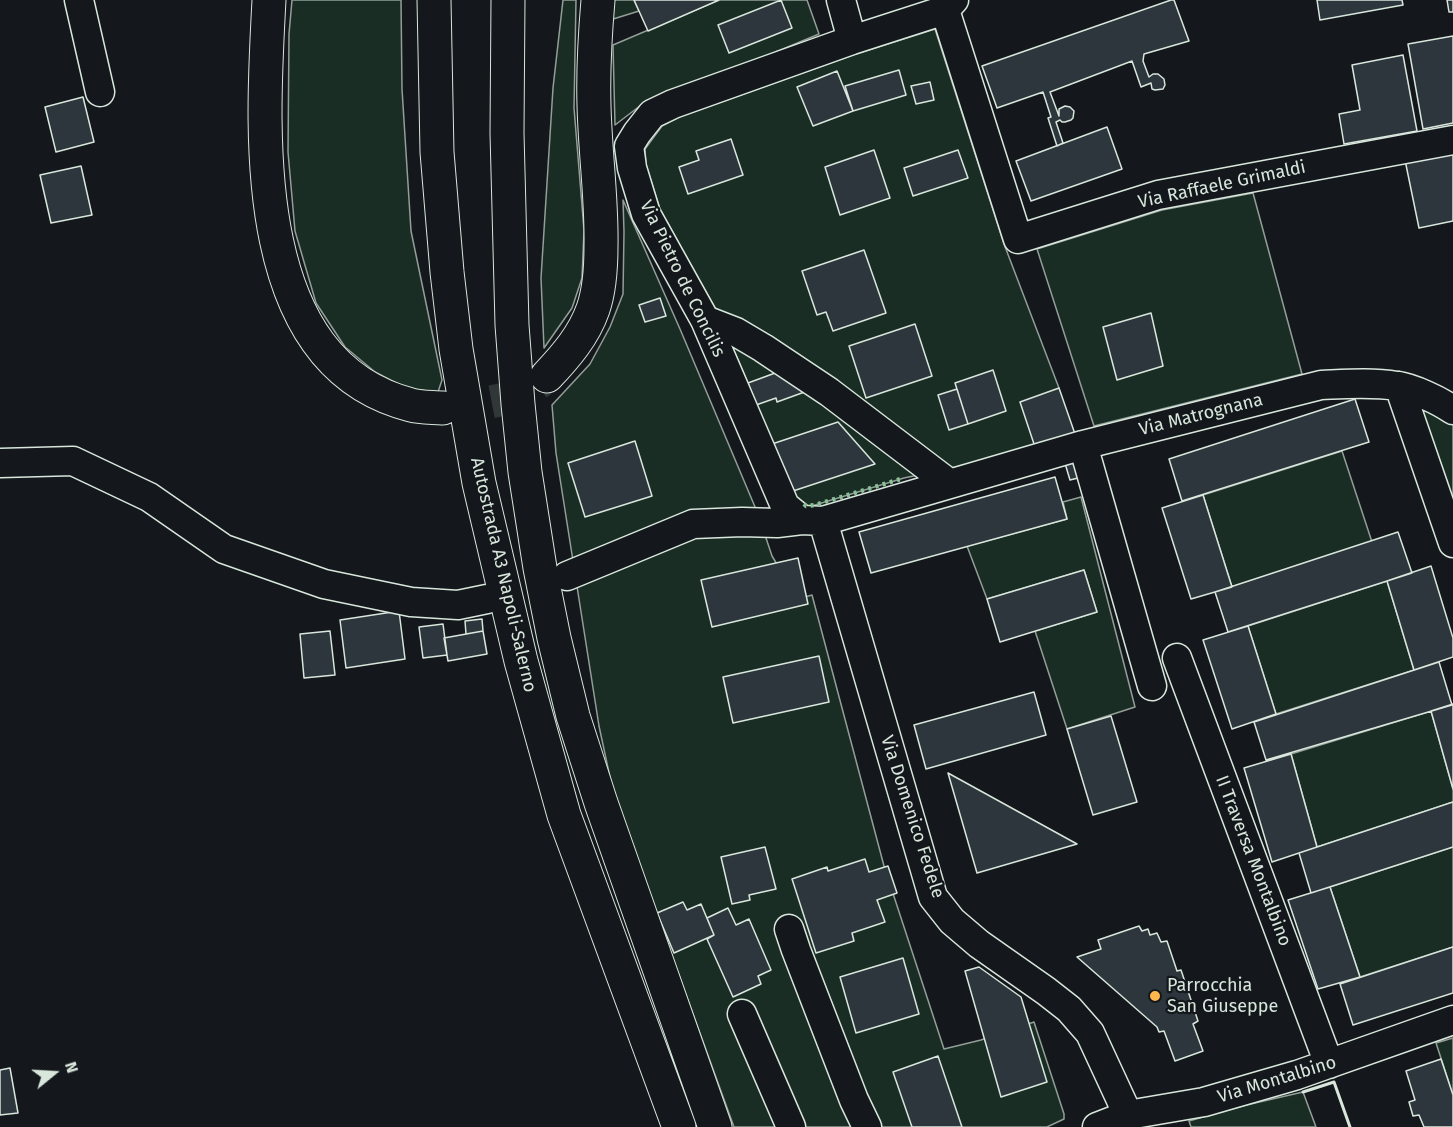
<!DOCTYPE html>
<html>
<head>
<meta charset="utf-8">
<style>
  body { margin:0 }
  #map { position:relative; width:1453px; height:1127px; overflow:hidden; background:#14181c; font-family:"Fira Sans",sans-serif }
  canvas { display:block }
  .north { position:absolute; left:24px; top:1043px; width:60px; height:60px; -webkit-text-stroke:4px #14181c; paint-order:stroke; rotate:72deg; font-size:16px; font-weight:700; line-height:24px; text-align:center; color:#d8e6dc }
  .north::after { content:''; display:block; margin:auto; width:21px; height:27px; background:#d8e6dc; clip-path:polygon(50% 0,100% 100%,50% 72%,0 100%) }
</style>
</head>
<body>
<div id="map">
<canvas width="1453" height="1127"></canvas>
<div class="north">N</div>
</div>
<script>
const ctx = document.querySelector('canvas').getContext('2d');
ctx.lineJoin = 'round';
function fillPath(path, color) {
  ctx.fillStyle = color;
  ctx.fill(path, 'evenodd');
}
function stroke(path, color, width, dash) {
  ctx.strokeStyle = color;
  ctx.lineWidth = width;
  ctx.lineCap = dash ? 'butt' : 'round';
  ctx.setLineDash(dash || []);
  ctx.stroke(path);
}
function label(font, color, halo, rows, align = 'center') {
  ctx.font = font + ' "Fira Sans",sans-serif';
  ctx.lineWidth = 4.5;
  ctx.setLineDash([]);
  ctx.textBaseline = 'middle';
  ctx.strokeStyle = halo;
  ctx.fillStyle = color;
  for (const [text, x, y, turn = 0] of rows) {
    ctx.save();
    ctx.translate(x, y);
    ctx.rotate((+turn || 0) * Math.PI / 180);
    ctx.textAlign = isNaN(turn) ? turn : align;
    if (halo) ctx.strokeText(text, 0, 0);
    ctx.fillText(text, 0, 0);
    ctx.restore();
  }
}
const green = new Path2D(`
  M292,0H401L402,89L411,231L442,380L438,392L408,389L375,372L345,347L316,303L295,231L288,152L289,34Z
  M563,0H576L574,108L584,230L582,278L572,308L544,348L541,278L553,88Z
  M613,0H634L639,11L610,20Z
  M719,0H807L819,34L730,71L645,102L615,125L613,45Z
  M935,29L1004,244L1059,388L1035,447L952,468L904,478L815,505L806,506L790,492L748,383L718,313L660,209L646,165L645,149L662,126L679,117L856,54Z
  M1253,193L1302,374L1094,426L1037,249L1162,210Z
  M623,200L680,329L758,514L772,556L798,599L812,595L884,866L944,1049L981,1040L1034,1022L1064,1114V1119L1047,1127H734L614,796L599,726L556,453L552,405L590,364L610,327L623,294L624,232Z
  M1407,395L1453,417V527Z
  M1342,451L1372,542L1232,587L1203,495Z
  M1081,497L1135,707L1067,729L1035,631L1097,612L1084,570L987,599L967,546L1067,519L1063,502Z
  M1387,581L1414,670L1276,714L1248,626Z
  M1431,711L1453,789V802L1317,847L1291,754Z
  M1453,847V947L1360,977L1330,887Z
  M1453,1038V1095L1436,1043Z
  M1303,1092L1316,1127H1191L1189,1121L1242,1106Z`);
fillPath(green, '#1a2d24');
stroke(green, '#939e99', 1.5);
const building = new Path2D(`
  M634,0H719L648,31Z
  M781,0L792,28L729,53L718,25Z
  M1171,0H1174L1189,41L1144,54L1143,61L1149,77L1153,74H1158L1164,79L1165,85L1163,89L1155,90L1152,89L1151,83L1141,87L1132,61L1050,92L1059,116V109L1065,106L1070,107L1074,111L1073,118L1071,120L1065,122H1062L1060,120L1056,122L1063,143L1057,146L1048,118L1051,117L1043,92L997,108L982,66Z
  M1317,0H1402L1403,5L1320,20Z
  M1447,0H1453V12H1449Z
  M1453,36V123L1423,129L1408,44Z
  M1403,55L1417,131L1344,144L1339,114L1360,110L1352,65Z
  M899,70L906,95L853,111L845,86Z
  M837,71L853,111L813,126L797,87Z
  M930,82L934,100L916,104L911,86Z
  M83,97L94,142L56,152L45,107Z
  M1107,127L1122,169L1031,201L1016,161Z
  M731,139L743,175L688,194L679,167L699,160L696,151Z
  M874,150L890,198L840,215L825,167Z
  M958,150L968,178L913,196L904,168Z
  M1453,151V221L1419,228L1405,160Z
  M81,166L92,215L51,223L40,175Z
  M864,250L886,313L833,331L826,312L817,315L802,271Z
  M660,298L666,316L645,322L639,305Z
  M1151,313L1163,366L1117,380L1103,327Z
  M915,324L932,376L866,398L849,346Z
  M786,369L810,390L777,402L776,398L756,405L748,383Z
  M993,370L1006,411L968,424L955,383Z
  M1059,388L1075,434L1035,447L1020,402Z
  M957,389L968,424L949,430L938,395Z
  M1355,399L1369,442L1182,501L1169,459Z
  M838,422L875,464L790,492L772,444Z
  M635,441L652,496L585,517L568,463Z
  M1080,455L1086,476L1070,480L1064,460Z
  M1055,477L1067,519L871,573L859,532Z
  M1203,495L1232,587L1191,599L1162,508Z
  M1398,532L1412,573L1228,632L1215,592Z
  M798,558L808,604L712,627L701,580Z
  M1431,566L1453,638V657L1414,670L1387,581Z
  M1084,570L1097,612L1000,642L987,599Z
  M399,611L405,659L346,668L340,620Z
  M482,619L483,631L466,634L465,621Z
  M443,624L447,655L423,658L419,627Z
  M1248,626L1276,714L1232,729L1203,640Z
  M330,631L335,675L304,678L300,634Z
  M483,631L487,654L448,661L444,638Z
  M819,656L829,702L733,723L723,677Z
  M1439,662L1452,705L1266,760L1254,722Z
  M1034,692L1046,735L926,769L914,725Z
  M1453,704V789L1431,711Z
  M1111,716L1137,802L1093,815L1067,729Z
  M1291,754L1317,847L1272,862L1244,768Z
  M948,773L1077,844L977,873Z
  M1453,802V847L1311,893L1299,853Z
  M765,847L776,889L749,895L750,900L732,904L721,857Z
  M865,859L869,872L888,866L897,893L877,900L885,922L852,933L854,941L816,953L792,879L827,867L828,871Z
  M1330,887L1360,977L1318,989L1288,900Z
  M683,902L687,910L701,904L714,935L674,953L657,913Z
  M728,908L736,925L749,919L771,970L758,976L761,984L733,997L707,939L714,935L707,918Z
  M1139,926L1142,931L1148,929L1150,935L1157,933L1161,942L1167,941L1177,971L1181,970L1198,1021L1193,1024L1203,1051L1175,1061L1164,1031L1159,1032L1157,1027L1077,957L1101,949L1098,940Z
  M1453,947V993L1353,1025L1340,984Z
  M903,958L919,1014L856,1033L840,977Z
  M979,967L1021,997L1047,1082L1001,1097L965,971Z
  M938,1056L962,1127H912L893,1072Z
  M1441,1059L1453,1095V1127H1424L1419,1115L1413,1116L1409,1102L1415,1100L1406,1071Z
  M10,1068L18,1113L0,1115V1070Z`);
fillPath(building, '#2c363c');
stroke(building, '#d8e6dc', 1.5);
stroke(new Path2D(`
  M443,408C476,404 514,403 541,381`), '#313739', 33, [33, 16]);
const minor = new Path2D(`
  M79,0L100,92
  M841,0L852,40
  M954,0L945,10L852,40L673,104L652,114L637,133L629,146L632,168L646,214L705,320L785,506L802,520L823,521L1083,445L1321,385C1346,384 1372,382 1397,386C1413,388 1440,401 1453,410
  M945,10L1018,239L1158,195L1453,140
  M705,320L736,332L763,348L829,392L950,484
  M1399,386L1453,543
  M1083,445L1152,686
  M0,463L73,461L149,497L224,549L324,584L411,602L458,605L487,599
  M823,521L933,897L952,921L979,944L1046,991L1069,1009L1090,1033L1128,1115L1124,1127
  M567,576L693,524L742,522L777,523L802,520
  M1177,658L1329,1064
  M789,929L796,950L854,1100L867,1127
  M742,1014L791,1127
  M1097,1127L1128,1115L1204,1102L1297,1075L1453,1020`);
const highway = new Path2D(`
  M269,0C262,131 246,363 411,405C421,408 433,407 443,408
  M434,0L437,152L447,272L456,349L479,483L521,661L564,815L679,1127
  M508,0L507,133L512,325L518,404L525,472L540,568L554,638L573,716L601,803L715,1127
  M547,376C566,356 584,335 593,309C600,289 601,267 601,246C602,199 595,152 594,105C593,70 595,35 598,0`);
stroke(minor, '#d8e6dc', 31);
stroke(highway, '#d8e6dc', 35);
stroke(minor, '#14181c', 28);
stroke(highway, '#14181c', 33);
stroke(new Path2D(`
  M804,504L806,506L815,505L904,478`), '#8ac095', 4.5, [3, 4.5]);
stroke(new Path2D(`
  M1303,1092L1334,1082L1350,1127`), '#d8e6dc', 3);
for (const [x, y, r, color] of [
  [1155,996,6,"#ffb74d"]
]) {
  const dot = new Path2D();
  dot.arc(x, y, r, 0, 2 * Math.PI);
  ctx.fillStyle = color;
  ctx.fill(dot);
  stroke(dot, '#14181c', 2);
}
label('18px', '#d8e6dc', '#14181c', [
  ["Via Raffaele Grimaldi",1222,185,-12],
  ["Via Pietro de Concilis",682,279,64],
  ["Via Matrognana",1201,415,-14],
  ["Autostrada A3 Napoli-Salerno",503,575,77],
  ["Via Domenico Fedele",912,817,72],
  ["II Traversa Montalbino",1253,861,69],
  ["Via Montalbino",1277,1080,-17]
]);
label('18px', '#d8e6dc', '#14181c', [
  ["Parrocchia",1167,986],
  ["San Giuseppe",1167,1007]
], 'left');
</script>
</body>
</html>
